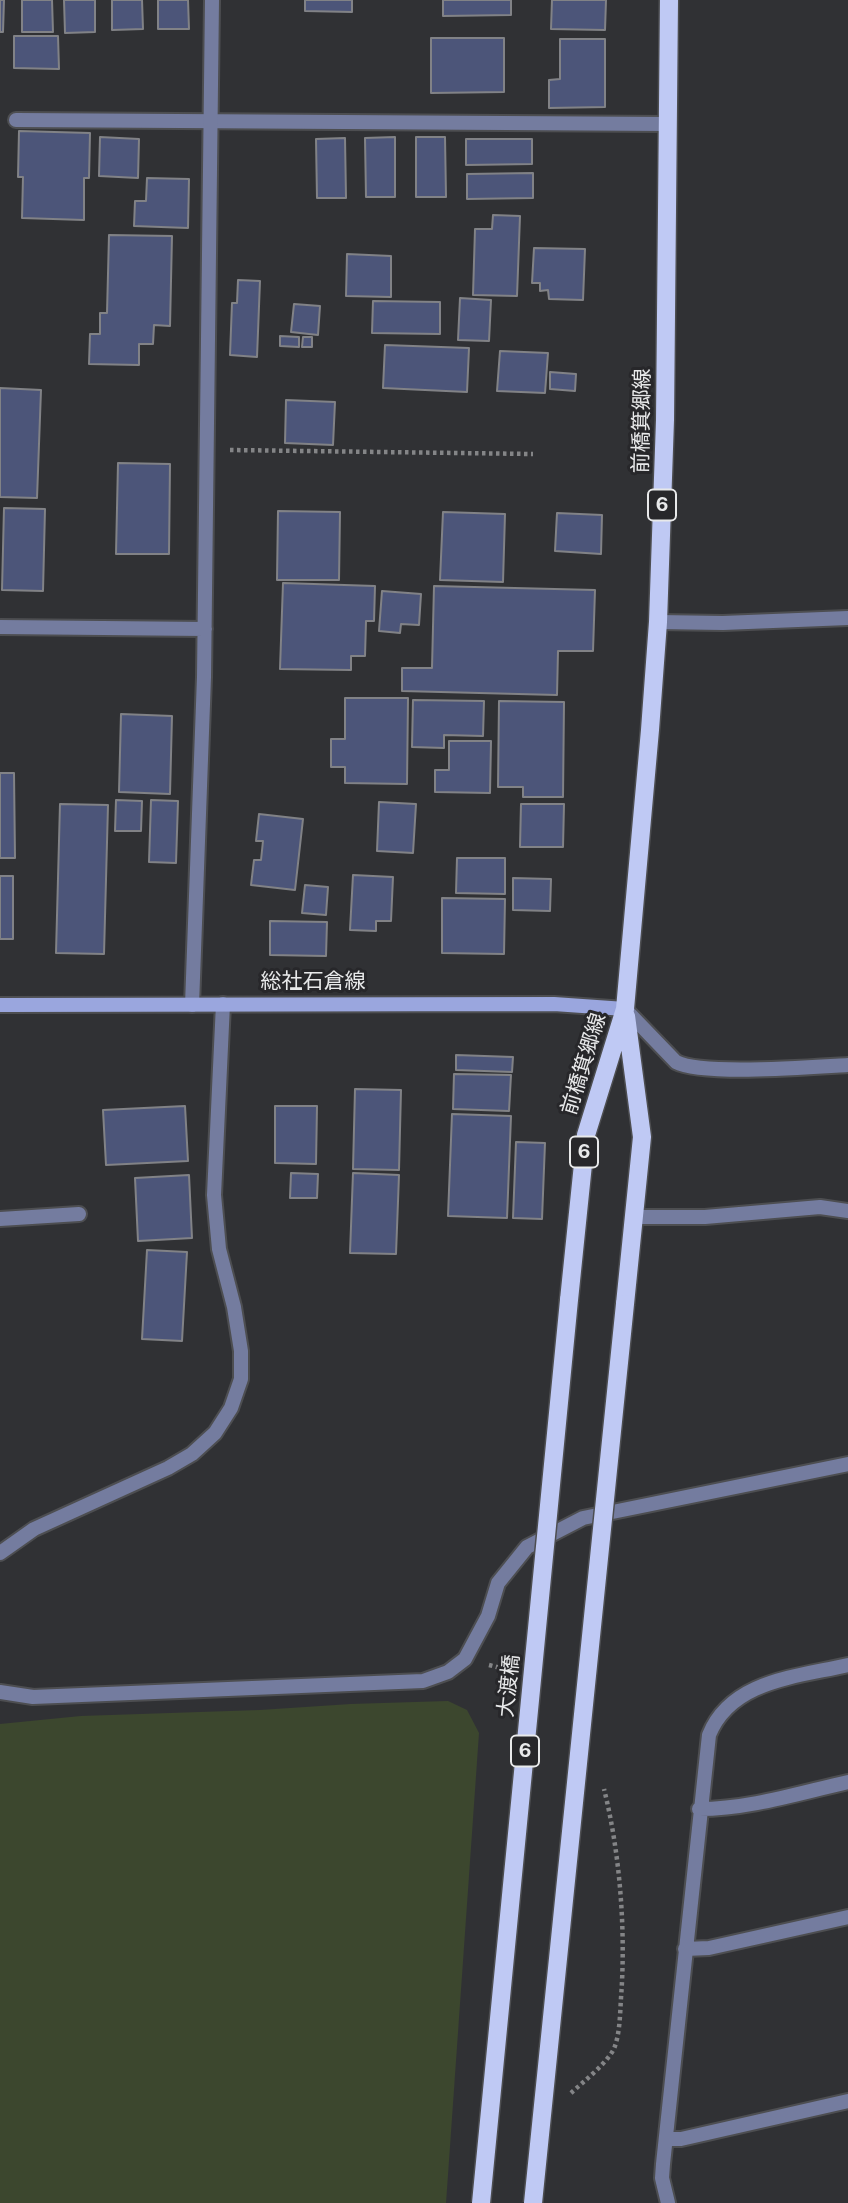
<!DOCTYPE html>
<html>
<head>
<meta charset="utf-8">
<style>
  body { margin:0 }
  canvas { display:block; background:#303134 }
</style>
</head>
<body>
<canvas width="848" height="2203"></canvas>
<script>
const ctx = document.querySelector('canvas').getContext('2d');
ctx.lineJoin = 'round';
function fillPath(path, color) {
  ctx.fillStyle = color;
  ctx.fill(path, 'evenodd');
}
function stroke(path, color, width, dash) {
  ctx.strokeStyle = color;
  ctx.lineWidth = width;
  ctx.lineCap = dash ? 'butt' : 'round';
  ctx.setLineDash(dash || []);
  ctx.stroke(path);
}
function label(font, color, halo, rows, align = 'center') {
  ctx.font = font + ' "Public Sans","Noto Sans JP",sans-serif';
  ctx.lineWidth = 6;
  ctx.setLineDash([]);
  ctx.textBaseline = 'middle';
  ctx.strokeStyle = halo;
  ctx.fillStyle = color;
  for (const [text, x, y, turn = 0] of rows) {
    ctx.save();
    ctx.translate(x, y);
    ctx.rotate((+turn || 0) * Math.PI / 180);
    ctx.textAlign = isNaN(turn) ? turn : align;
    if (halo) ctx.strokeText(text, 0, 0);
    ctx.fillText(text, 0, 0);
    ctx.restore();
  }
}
fillPath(new Path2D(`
  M448,1701L467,1710L479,1733L446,2203H0V1724L81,1716L260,1710L351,1704Z`), '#3c472e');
const building = new Path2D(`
  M0,0H4L3,32H0Z
  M22,0H52L53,32H22Z
  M64,0H95V32L65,33Z
  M112,0H142L143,29L112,30Z
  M158,0H188L189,29H158Z
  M305,0H352V12L305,11Z
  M443,0H511V15L443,16Z
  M552,0H606L605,30L551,29Z
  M14,36H58L59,69L14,68Z
  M431,38H504V92L431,93Z
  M560,39H605V107L549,108V80L560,79Z
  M19,131L90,133L89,178H84V220L22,218L23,177H18Z
  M100,137L139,139L138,178L99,176Z
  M395,137V197H366L365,138Z
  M416,137H445L446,197H416Z
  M345,138L346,198H317L316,139Z
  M466,139H532V164L466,165Z
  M533,173V198L467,199V174Z
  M147,178L189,179L188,228L134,226L135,201H146Z
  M493,215L520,216L517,296L473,295L475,229H492Z
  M109,235L172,236L170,326L154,325L153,344H139V365L89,364L90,334H100V313H107Z
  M534,248L585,249L583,300L549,299L548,290L540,291V283H532Z
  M347,254L391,256V297L346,296Z
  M238,280L260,281L257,357L230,355L232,303H237Z
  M460,298L491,300L489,341L458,340Z
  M373,301L440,302V334L372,333Z
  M294,304L320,306L318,335L291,332Z
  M280,336L299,337V347L280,346Z
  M303,337H312V347H302Z
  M385,345L469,348L467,392L383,388Z
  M500,351L548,353L545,393L497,391Z
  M550,372L576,374L575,391L550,389Z
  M0,388L41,390L37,498L0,497Z
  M286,400L335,402L333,445L285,443Z
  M118,463L170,464L169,554H116Z
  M4,508L45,509L43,591L2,590Z
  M278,511L340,512L339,580H277Z
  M443,512L505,514L503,582L440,580Z
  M557,513L602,515L601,554L555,551Z
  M283,583L375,586L374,621H366L365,656H351V670L280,669Z
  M434,586L595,590L593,651H558L557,695L402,691V668H432Z
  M382,591L421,594L419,625L401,624L400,633L379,631Z
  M345,698H408L407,784L345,783V767H331V739H345Z
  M413,700L484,701L483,736L444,735V748L412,747Z
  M499,701L564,702L563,797H523V787H498Z
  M121,714L172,716L170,794L119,792Z
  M449,741H491L490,793L435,792V770H449Z
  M0,773H14L15,858H0Z
  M116,800L142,801L141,831H115Z
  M151,800L178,801L176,863L149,862Z
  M379,802L416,804L413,853L377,851Z
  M60,804L108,805L104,954L56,953Z
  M521,804H564L563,847H520Z
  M259,814L303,819L295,890L251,885L254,860H261L263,841H256Z
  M457,858H505V894L456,893Z
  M353,875L393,877L391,921H376V931L350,930Z
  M0,876H13V939H0Z
  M513,878L551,879L550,911L513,910Z
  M305,885L328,887L326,915L302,913Z
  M442,898L505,899L504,954L442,953Z
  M270,921L327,922L326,956L270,955Z
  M456,1055L513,1057L512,1072L456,1070Z
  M454,1074L511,1075L509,1111L453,1109Z
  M355,1089L401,1090L399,1170L353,1169Z
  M185,1106L188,1161L106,1165L103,1110Z
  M275,1106H317L316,1164L275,1163Z
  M452,1114L511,1116L507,1218L448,1216Z
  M516,1142L545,1143L542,1219L513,1218Z
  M291,1173L318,1174L317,1198H290Z
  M353,1173L399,1175L396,1254L350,1253Z
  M189,1175L192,1238L138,1241L135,1178Z
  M147,1250L187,1252L182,1341L142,1339Z`);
fillPath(building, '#4c5579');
stroke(building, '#818286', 2);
const lane = new Path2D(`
  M16,120L667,124
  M625,1009L676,1062C702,1076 814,1067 848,1065
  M634,1217H705L820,1207L848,1211
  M0,1219L79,1214
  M0,1692L33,1697L423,1681L448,1672L465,1659L488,1616L498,1583L527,1547L583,1518L848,1464
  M699,1809C749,1809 799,1793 848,1782
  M685,1949L709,1948L848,1917
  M666,2139H681L848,2101
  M668,2203L662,2178L663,2164L709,1735C731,1680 797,1677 848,1665`);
const street = new Path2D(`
  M658,622L723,623L848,618
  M0,627L205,629
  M192,1005L204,677L212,0
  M0,1553L34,1529L168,1468L192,1454L215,1433L231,1408L241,1379V1351L234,1307L219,1249L214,1195L223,1004`);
const secondary = new Path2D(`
  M0,1005L554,1004L625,1009`);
const primary = new Path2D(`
  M569,1300L586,1135L625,1009L650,730L658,622L665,420L669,0
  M625,1304L642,1137L626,1016`);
stroke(lane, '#4d4e51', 18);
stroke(street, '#4d4e51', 18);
stroke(secondary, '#4d4e51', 18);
stroke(primary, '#4d4e51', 21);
stroke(new Path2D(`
  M230,450L533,454
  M489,1665L508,1670
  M571,2093C583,2082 610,2061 615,2046C620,2031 620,2014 621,1998C626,1931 620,1853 604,1789`), '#848587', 4.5, [3.5, 3.5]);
stroke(lane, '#747c9f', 14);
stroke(street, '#747c9f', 14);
stroke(secondary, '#9aa6de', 14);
stroke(primary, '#bfc9f4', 18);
const primaryBridge = new Path2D(`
  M481,2203L569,1300
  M533,2203L625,1304`);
stroke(primaryBridge, '#4d4e51', 21, []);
stroke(primaryBridge, '#bfc9f4', 18);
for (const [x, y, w] of [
  [662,505,28],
  [584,1152,28],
  [525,1751,28]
]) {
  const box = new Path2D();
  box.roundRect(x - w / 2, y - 15.5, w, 31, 5);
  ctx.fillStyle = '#27272a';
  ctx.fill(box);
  stroke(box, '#e8e9ea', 2);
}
label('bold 19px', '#e8e9ea', null, [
  ["6",662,505],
  ["6",584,1152],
  ["6",525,1751]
]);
label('21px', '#e8e9ea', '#27272a', [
  ["前橋箕郷線",642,421,-89],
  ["総社石倉線",313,982],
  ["前橋箕郷線",584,1064,-73],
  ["大渡橋",509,1686,-84]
]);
</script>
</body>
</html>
